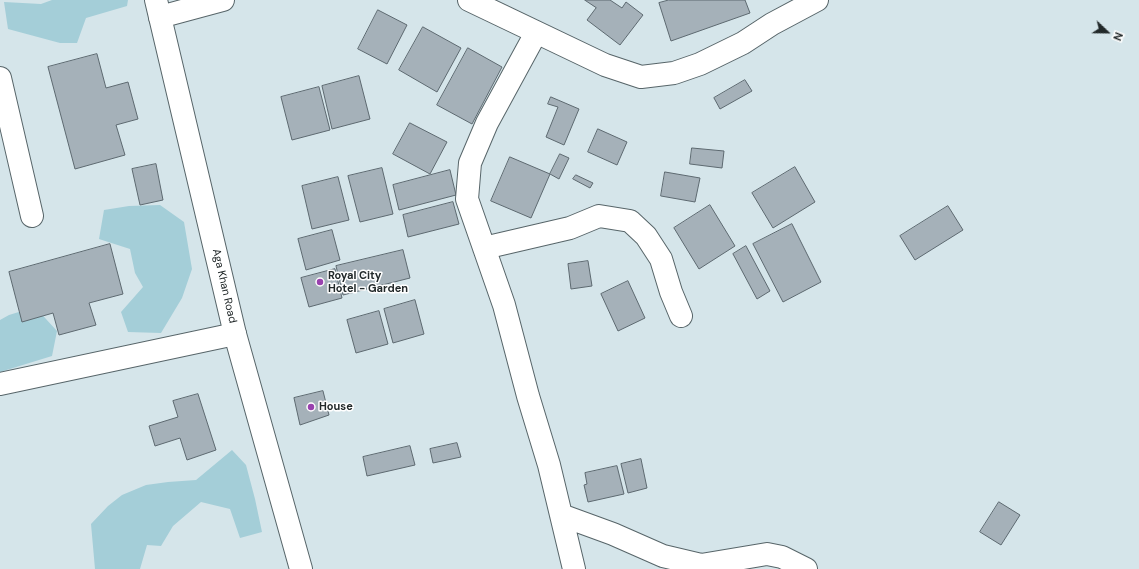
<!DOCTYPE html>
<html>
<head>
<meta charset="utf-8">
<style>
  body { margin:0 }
  #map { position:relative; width:1139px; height:569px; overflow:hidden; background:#d5e5ea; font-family:"DM Sans",sans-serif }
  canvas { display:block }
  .north { position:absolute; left:1087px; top:12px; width:40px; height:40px; -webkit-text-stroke:3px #fff; paint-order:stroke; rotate:112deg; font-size:11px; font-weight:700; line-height:16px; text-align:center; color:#22292a }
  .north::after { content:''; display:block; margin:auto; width:14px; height:18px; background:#22292a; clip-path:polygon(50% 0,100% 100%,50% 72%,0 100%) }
</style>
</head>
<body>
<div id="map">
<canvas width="1139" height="569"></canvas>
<div class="north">N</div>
</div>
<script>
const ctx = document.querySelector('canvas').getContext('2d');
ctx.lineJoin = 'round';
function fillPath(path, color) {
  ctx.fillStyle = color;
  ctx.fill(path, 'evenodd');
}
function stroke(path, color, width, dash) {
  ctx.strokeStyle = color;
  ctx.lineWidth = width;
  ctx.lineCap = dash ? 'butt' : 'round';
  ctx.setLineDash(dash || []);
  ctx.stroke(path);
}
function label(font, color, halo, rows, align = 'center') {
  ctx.font = font + ' "DM Sans",sans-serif';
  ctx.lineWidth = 3;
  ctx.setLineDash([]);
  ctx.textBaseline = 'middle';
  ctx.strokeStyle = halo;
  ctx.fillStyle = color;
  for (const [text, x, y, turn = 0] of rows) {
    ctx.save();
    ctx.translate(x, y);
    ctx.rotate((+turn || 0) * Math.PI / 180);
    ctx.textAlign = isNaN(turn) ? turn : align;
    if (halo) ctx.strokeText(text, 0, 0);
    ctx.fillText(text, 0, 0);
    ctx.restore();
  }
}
fillPath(new Path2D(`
  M52,0H128L127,6L86,18L77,43H60L8,29L4,2L41,4Z
  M160,205L184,222L192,269L182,298L161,333L128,332L121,312L143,287L135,273L130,249L99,239L104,210L129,206Z
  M35,307L57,331L52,356L0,372V320L9,315Z
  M232,450L246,465L255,499L262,532L240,538L230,509L201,502L173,526L161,546L147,545L140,569H95L91,524L108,506L122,495L146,485L168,482L196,480Z`), '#a4ced8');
const building = new Path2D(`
  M585,0H610L622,8L626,2L643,15L620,45L587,20L596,8Z
  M669,0H745L750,13L671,41L659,3Z
  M378,10L407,25L387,64L358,49Z
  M423,27L461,48L437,92L399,70Z
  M468,48L502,67L472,124L437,105Z
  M97,54L106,88L128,82L138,119L116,125L125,155L75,169L48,67Z
  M359,76L370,119L332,129L322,86Z
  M745,80L752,91L720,109L714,98Z
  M319,87L330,130L292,140L281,97Z
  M551,97L579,109L564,145L546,137L558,107L548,104Z
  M410,123L447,142L430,174L393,154Z
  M598,129L627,142L617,165L588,152Z
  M692,148L724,151L722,168L690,164Z
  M560,154L569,158L559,179L550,174Z
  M510,157L550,174L531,218L491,201Z
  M156,164L163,200L140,205L132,169Z
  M795,167L815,202L773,228L752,193Z
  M382,168L393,214L360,222L348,176Z
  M450,170L456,195L399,210L393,185Z
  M665,172L700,178L695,202L661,196Z
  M576,175L593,183L590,188L573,179Z
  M338,177L349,220L312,229L302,186Z
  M453,202L459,224L408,237L403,215Z
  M710,205L735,246L699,269L674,228Z
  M948,206L963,230L915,260L900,236Z
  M792,224L821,282L783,302L753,244Z
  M332,230L340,260L306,270L298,239Z
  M110,244L123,294L89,303L96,325L59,335L53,313L22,322L9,272Z
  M746,246L770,291L757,299L733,254Z
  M403,250L410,278L343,295L336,266Z
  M588,261L592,286L571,289L568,264Z
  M335,269L342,298L309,307L301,278Z
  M628,281L645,318L618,331L601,294Z
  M415,300L424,334L393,343L384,309Z
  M379,311L388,344L356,353L347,320Z
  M323,391L329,415L300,425L294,398Z
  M198,394L216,450L187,460L180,438L155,446L149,426L178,417L173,401Z
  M457,443L461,457L433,463L430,449Z
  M410,446L415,465L367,476L363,457Z
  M641,459L647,488L628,493L621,464Z
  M617,466L624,494L588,502L584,485L587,484L585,473Z
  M999,502L1020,515L1001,545L980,532Z`);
fillPath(building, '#a5b1b9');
stroke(building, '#5d6970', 1);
const street = new Path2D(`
  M469,0L605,65L641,77L674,73L700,64L743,43L772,24L817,0
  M160,17L223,0
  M536,33L487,123L470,163L467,199L504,305L528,396L549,465L574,569
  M0,78L32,216
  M484,248L570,228L599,216L630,221L646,236L661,259L671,292L681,316
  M0,384L235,334
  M561,515L613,534L663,556L701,565L767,554L782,557L806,569`);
const secondary = new Path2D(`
  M156,0L235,334L301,569`);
stroke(street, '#576569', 24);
stroke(secondary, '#576569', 24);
stroke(street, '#fff', 22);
stroke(secondary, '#fff', 22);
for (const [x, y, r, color] of [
  [320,282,4,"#9941ae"],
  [311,407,4,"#9941ae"]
]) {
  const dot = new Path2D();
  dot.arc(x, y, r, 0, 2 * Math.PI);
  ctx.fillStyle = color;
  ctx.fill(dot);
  stroke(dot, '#fff', 1.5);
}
label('bold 11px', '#22292a', '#fff', [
  ["Royal City",328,276],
  ["Hotel - Garden",328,289],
  ["House",319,407]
], 'left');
label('11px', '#22292a', '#fff', [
  ["Aga Khan Road",224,286,77]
]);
</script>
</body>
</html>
